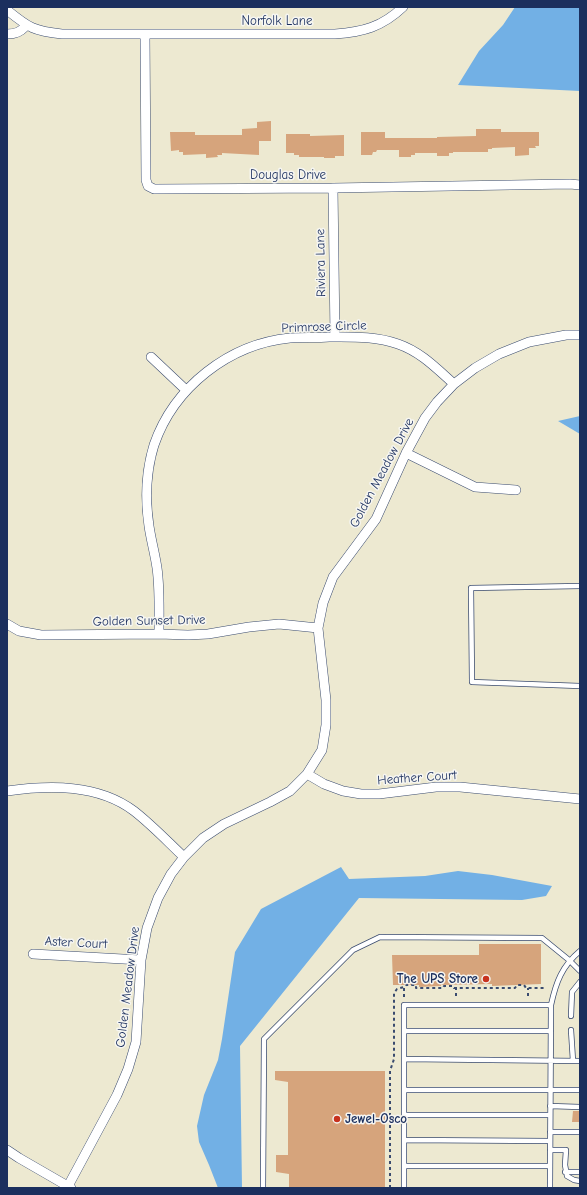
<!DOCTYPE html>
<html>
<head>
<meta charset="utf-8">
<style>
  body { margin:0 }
  #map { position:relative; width:587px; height:1195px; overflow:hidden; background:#ede9d1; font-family:"Comic Neue",sans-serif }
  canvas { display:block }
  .frame { position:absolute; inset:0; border:8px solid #1b2f5e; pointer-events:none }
</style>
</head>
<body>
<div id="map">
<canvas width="587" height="1195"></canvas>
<div class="frame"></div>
</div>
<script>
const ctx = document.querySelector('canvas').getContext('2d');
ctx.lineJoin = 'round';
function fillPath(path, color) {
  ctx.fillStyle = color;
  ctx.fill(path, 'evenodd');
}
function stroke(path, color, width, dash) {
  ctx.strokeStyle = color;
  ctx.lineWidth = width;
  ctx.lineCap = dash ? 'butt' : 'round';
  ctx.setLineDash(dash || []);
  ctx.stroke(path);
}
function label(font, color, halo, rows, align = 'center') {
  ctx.font = font + ' "Comic Neue",sans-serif';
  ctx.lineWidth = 3;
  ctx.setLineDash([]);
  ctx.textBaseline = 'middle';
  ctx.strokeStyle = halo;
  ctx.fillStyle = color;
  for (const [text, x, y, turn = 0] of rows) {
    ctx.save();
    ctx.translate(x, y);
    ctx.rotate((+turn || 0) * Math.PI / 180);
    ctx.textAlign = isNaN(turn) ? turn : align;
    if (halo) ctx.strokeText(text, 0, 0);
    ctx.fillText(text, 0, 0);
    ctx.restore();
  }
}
fillPath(new Path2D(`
  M515,7H580V91L458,85L479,51L503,25Z
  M580,416V434L558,421Z
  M341,867L349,879L425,876L458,871L492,875L552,886L546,896L522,900L359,898L240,1046L242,1188H218L209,1165L199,1142L197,1126L204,1095L218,1060L222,1039L235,952L261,909Z`), '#72b0e5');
fillPath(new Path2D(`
  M271,121V141H259V155L222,153V155H217L218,157L206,158V154L183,155V152H179V150L171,151L170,132H195V135H242V129L257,128V122Z
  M476,129H501V132H539V146H535L536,148H529V155L515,156V147L492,148V149H488V152H453V153H449V156H437V153H415V155H411V157H399V150H377L376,152H373L372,155H361V132H385V138H437V137L476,136Z
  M286,134H310V136L344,135V156H335V158H324V157H299V155H294V153H286Z
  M479,944H541V984L492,986V984L441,985V986L419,987V985H393L392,955H479Z
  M275,1071H385V1188H289V1174L276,1172V1155H288V1082L275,1080Z
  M573,1111H580V1122H572Z`), '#d6a47c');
const lane = new Path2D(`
  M580,586L471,588L472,682L580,686
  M571,1016L572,992L580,982
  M571,1030L573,1061
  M404,1031H551
  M404,1059L580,1061
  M404,1090H580
  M550,1106L580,1107
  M404,1115H550
  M550,1132H580
  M404,1140L550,1141
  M550,1150H566L565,1165L567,1176L574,1180L580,1181
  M404,1166H550
  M565,1172H580
  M263,1188L264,1039L353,950L380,937L542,938L569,960L580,971
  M404,1188V1005H551
  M550,1188L551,1005C556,982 562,966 580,951`);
const street = new Path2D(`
  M7,10C29,28 34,31 62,34H335C363,32 382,27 403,7
  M7,34C16,34 20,32 26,26
  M145,34L146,180L148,186L154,189L333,188L570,184L580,185
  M333,188L335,337
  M151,357L186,390
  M406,453L475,487L516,490
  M7,624L19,631L41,635L159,634L188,635L208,634L249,627L279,624L318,628
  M159,634C159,612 160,589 157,568C155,554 151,540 149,526C145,499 146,471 154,445C174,387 229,344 290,338C302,337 316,338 329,337C352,337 376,336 398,344C421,352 436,368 454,384
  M307,774L324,784L343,791L361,794H379L436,787H460L580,799
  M7,791C50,785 98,784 134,811C152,825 168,842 184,857
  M33,954L141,960
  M7,1150L19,1158L71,1188
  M67,1188L117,1095L128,1069L136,1042L141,960L147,928L158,898L171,874L184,857L203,838L224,824L270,802L290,791L307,774L322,750L326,725V700L318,628L323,603L333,577L376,519L406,453L425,418L437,402L454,384L475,368L499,354L529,342L566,335H580`);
stroke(lane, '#3a4b6f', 6);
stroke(street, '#3a4b6f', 10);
stroke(new Path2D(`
  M456,996V987
  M528,996V988
  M404,997V987
  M390,1188V1071L394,1059V993L397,989L404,987L406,985H416V988H443L444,986H453L454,988H515L517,985H524L526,988H545`), '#3a4b6f', 2, [3, 3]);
stroke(lane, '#fff', 4.5);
stroke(street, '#fff', 9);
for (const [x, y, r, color] of [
  [486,979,4,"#c8321e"],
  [337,1119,4,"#c8321e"]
]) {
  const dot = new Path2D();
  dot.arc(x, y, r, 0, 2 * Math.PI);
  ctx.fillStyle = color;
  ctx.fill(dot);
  stroke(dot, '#f6f6f2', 1.5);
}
label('13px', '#1b2f5e', '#f6f6f2', [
  ["Norfolk Lane",277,21],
  ["Douglas Drive",288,175],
  ["Riviera Lane",321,263,-91],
  ["Primrose Circle",324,327,-2],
  ["Golden Meadow Drive",382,473,-62],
  ["Golden Sunset Drive",149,621,-1],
  ["Heather Court",417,778,-4],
  ["Aster Court",76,943,3],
  ["Golden Meadow Drive",128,987,-83]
]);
label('bold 13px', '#1b2f5e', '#f6f6f2', [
  ["The UPS Store",478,979],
  ["Jewel-Osco",345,1119,"left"]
], 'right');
</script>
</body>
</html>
